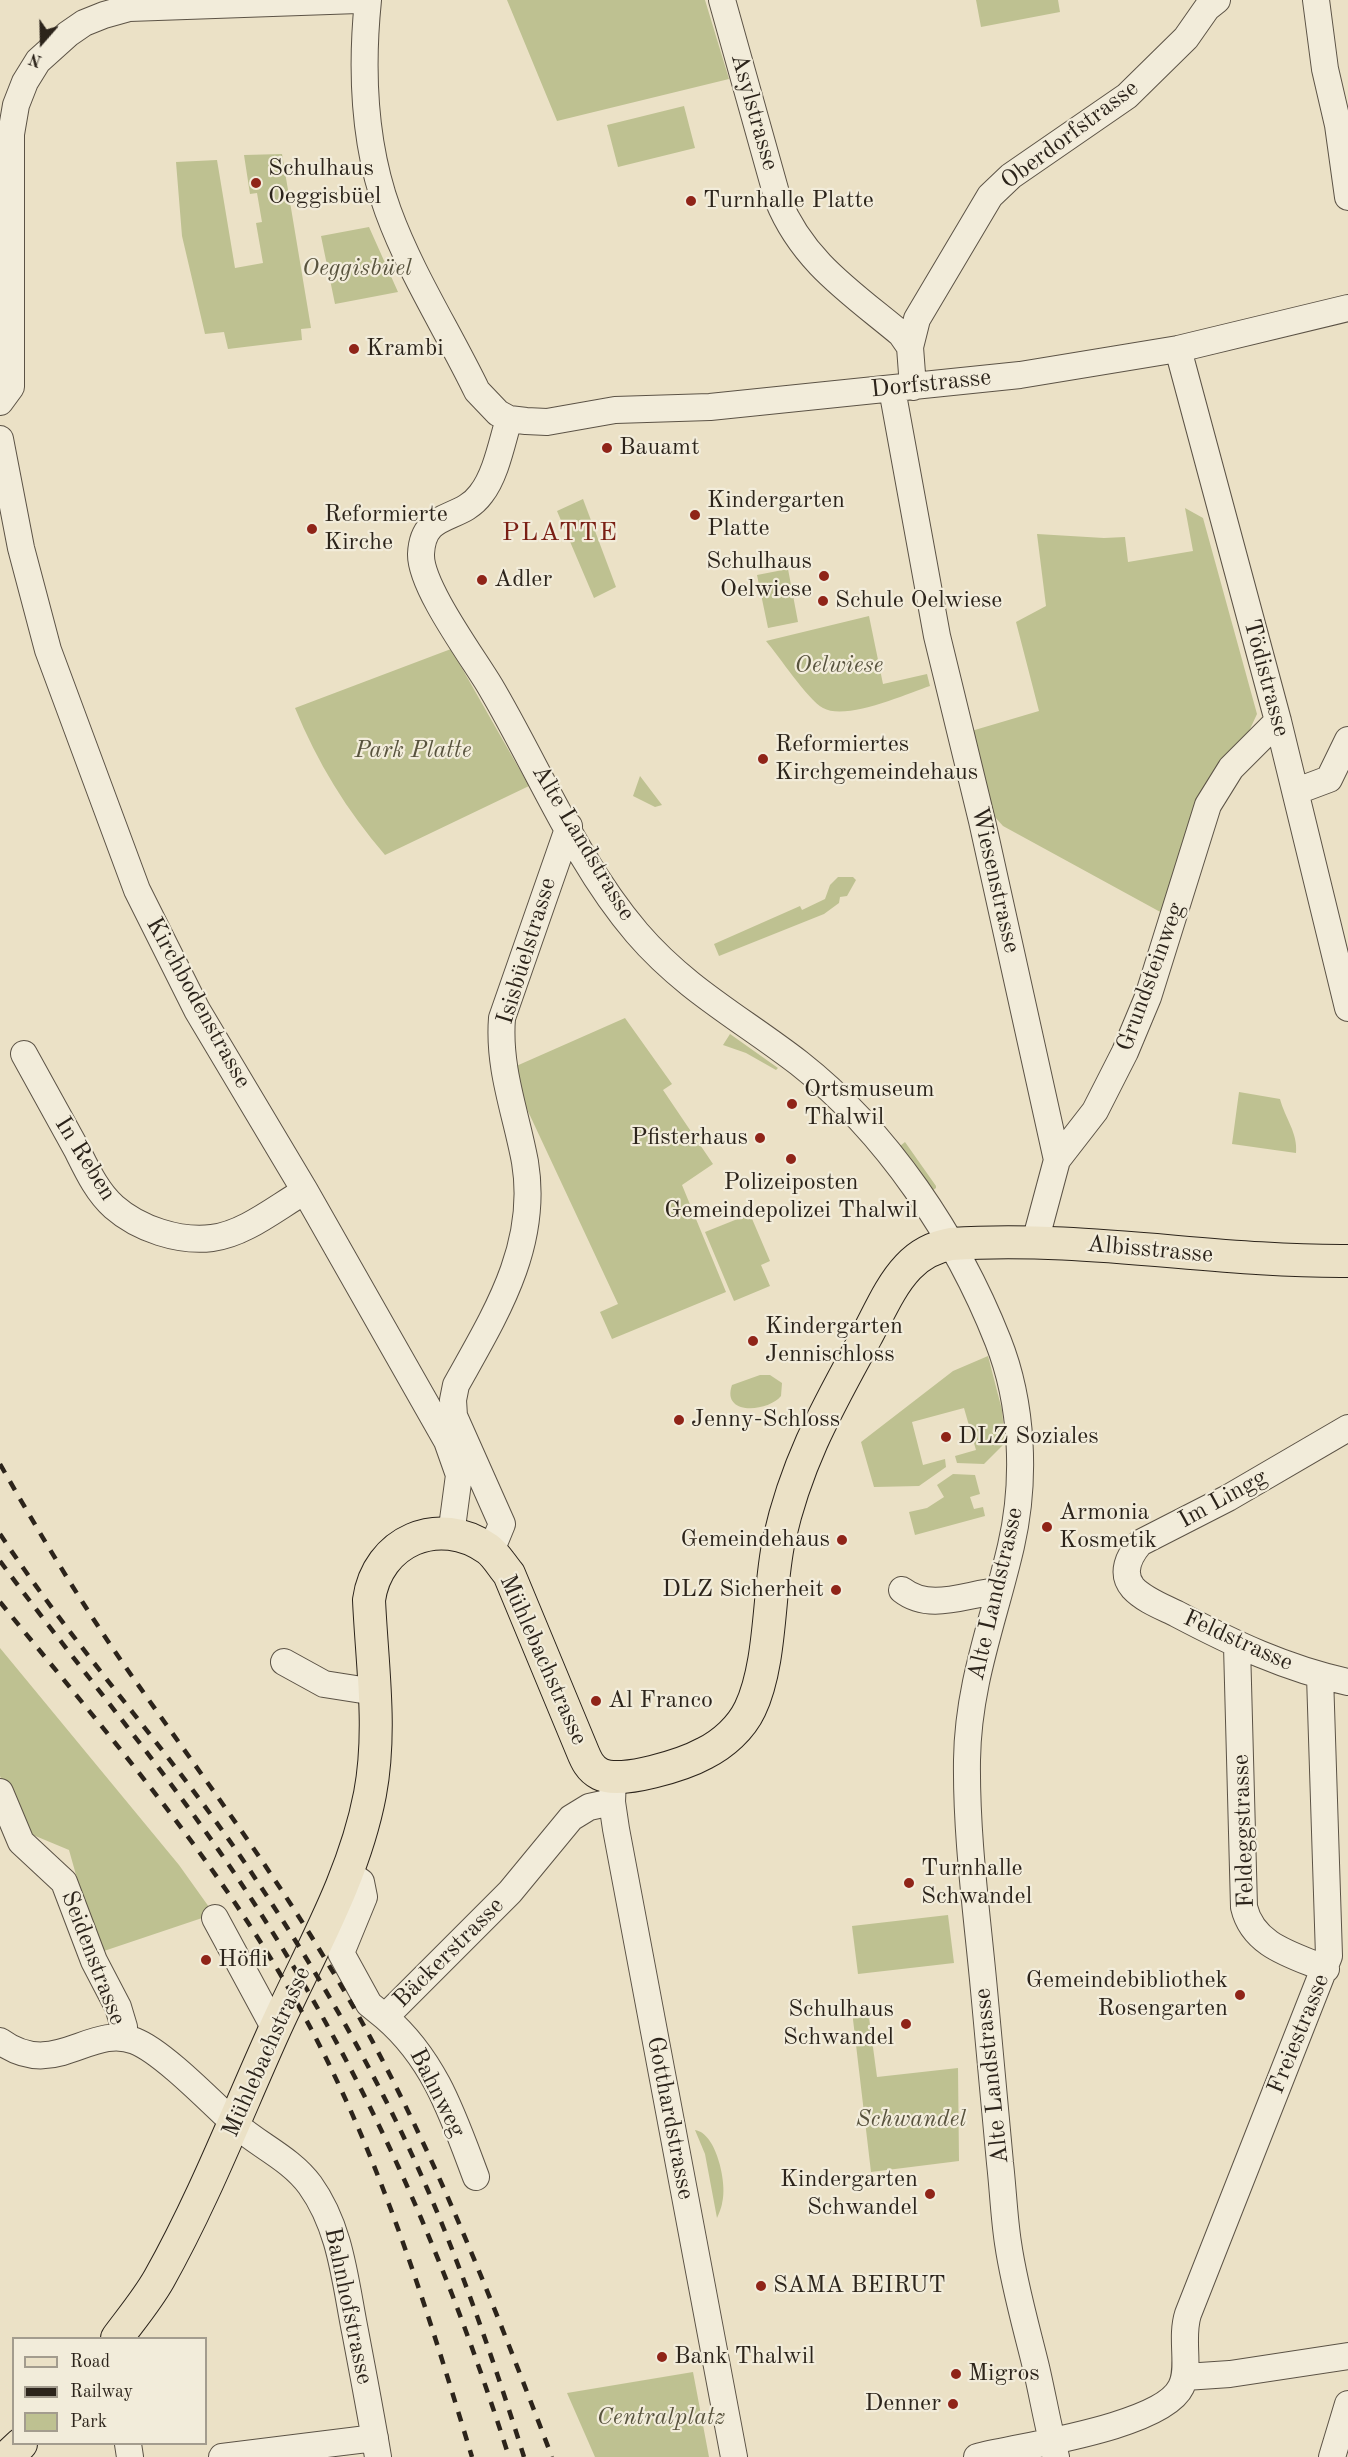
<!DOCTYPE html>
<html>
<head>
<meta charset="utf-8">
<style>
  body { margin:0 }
  #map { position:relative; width:1348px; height:2457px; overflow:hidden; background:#ebe1c6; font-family:"Old Standard TT",serif }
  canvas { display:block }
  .legend { position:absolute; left:12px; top:2337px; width:195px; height:108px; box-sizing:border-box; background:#f2ecda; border:2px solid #a39c8e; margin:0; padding:8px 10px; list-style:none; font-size:18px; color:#2c241b }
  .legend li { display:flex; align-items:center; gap:12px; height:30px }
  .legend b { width:30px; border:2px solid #a39c8e }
  .north { position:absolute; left:12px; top:12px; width:60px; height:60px; -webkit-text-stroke:4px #f2ecda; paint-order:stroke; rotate:200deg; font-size:16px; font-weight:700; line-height:24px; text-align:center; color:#2c241b }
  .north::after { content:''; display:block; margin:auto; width:21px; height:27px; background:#2c241b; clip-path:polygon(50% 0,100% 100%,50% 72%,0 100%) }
</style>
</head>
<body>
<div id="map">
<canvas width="1348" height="2457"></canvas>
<ul class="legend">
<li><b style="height:8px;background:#ebe1c6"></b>Road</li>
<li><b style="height:8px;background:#2c241b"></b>Railway</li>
<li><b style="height:16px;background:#bec191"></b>Park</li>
</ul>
<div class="north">N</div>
</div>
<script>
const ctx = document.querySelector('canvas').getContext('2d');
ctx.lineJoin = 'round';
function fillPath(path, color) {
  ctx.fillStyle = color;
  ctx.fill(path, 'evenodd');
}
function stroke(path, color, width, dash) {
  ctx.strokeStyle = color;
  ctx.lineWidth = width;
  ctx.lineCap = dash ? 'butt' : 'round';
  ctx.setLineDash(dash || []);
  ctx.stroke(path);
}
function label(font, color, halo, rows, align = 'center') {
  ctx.font = font + ' "Old Standard TT",serif';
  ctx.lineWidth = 4.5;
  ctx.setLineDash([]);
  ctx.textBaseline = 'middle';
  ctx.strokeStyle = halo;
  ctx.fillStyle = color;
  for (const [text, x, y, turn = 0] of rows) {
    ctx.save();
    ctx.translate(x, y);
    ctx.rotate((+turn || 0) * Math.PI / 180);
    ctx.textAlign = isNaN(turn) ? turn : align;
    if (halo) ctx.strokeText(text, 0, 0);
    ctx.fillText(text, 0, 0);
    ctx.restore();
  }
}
fillPath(new Path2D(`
  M507,0H705L729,79L557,121Z
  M976,0H1058L1060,12L981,27Z
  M684,106L695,148L618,167L607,125Z
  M282,154L311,328L301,329L302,340L228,349L224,332L205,334L182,236L176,162L217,160L235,268L263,263L256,223L262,222L257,193L250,194L244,155Z
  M369,227L398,292L335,304L321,236Z
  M583,499L616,587L594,598L557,511Z
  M1185,508L1203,518L1257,714L1164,914L1003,826L994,816L968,732L1039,711L1016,622L1046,606L1037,534L1104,538L1125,537L1128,562L1193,551Z
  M788,569L798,622L768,628L757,575Z
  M869,616L883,684L927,674L930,686C906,694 846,721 823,708C807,699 779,656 766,641Z
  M451,649L529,786L385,855C347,811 317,762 295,708Z
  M640,776L662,805L655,807L633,796Z
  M838,877H853L856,880L847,896L840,897L839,903L824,914L719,956L714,944L800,906L802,910L825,899L830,885Z
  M625,1018L672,1084L663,1090L713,1164L682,1185L726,1292L612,1339L600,1312L618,1304L519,1092L514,1067Z
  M730,1034L778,1068L776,1070L746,1053L723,1045Z
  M1239,1092L1280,1099C1285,1118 1298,1133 1296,1153L1232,1144Z
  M905,1142L936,1186V1188L932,1191L909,1164L912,1161L900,1146Z
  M750,1214L770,1261L761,1265L770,1286L734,1301L705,1232Z
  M988,1356L1002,1410L1005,1443L984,1464L957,1463L955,1456L976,1450L964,1408L912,1422L923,1465L945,1459L946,1467L919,1486L874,1487L861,1442L953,1371Z
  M760,1375H770L782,1383L781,1396C768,1412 721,1416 732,1385Z
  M953,1474L975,1475L980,1494L970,1497L974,1509L983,1507L985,1516L915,1535L909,1512L927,1508L944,1497L937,1485Z
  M0,1648L179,1865L214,1914L98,1953L69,1850L21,1830L0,1776Z
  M948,1915L954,1963L858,1974L852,1926Z
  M868,2010L877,2077L958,2068L959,2161L871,2172L852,2011Z
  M695,2130C717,2133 728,2186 722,2204C721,2209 719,2213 717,2218L705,2154Z
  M693,2372L709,2457H595L567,2393Z`), '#bec191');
const minor = new Path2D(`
  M368,0C361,69 364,145 388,211C411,274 448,331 477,391L498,413L509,419L526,421L547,422L615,410L710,407L1020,375L1178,349L1348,308
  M722,0L778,200C803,262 852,293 901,334L910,347L913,387
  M1316,0L1325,69L1338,125L1348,197
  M910,347L917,319L990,196L1011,176L1127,96L1186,38L1207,8L1217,0
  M1178,349L1278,721L1348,1008
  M892,389L937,636L982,821L1057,1160
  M0,402L11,387V134L16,105L25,82L38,61L68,34L84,23L104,15L129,8L358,0
  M509,419C502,442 496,475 481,494C460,523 423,509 421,554C420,586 472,656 490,686C538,767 576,862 637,933C685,989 742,1019 799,1063C887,1132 957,1237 998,1341C1023,1404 1026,1481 1011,1546C994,1620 968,1683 967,1760C966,1837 977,1914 984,1990C989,2048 995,2105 1000,2163C1003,2189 1004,2217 1008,2243C1014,2285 1026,2326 1036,2367C1043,2397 1048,2427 1056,2457
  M0,439L21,548L48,650L137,890L197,1010L305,1191L447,1441L459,1475L451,1535
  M1297,791L1329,779L1348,740
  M24,1054C42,1086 59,1118 77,1150C87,1170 97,1192 114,1207C139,1229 179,1242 212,1238C245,1234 277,1207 305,1191
  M1035,1242L1057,1160L1095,1111L1125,1052L1148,997L1208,805L1231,768L1278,721
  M1348,1428L1228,1498L1140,1543C1129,1556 1120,1573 1133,1588C1144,1600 1163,1607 1177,1614C1232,1643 1287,1669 1348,1682
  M491,1551L502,1524L454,1416L453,1400L456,1385C495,1315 539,1246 525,1162C516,1113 498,1069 502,1018L569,826
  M902,1590C930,1612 966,1594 998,1591
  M1237,1646L1244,1907C1253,1946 1293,1955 1326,1969
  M284,1662L324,1684L375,1692
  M613,1778L612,1802L616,1829L734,2457
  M0,1792L21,1842L64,1882L94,1961L118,2007L124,2027L122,2038
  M347,1872L361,1882L364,1897L341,1953L369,2004L385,2017L510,1892L571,1818L589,1807L612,1802
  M215,1918L275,2029
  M385,2017C435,2060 453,2116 476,2177
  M0,2041C55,2081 90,2023 135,2041C163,2052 212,2103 236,2125C260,2146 291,2159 310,2185C341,2228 345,2281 355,2331C363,2373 371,2415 378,2457
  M1185,2377L1230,2374L1348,2356
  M128,2444L130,2457
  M222,2457L375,2438
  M977,2457C1020,2446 1162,2427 1181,2387C1191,2368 1180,2339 1188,2314L1329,1956L1320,1676
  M1332,2457L1348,2404`);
const major = new Path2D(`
  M117,2338C131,2319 147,2300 159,2279C204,2199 237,2113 275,2029C310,1952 354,1878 370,1794C382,1730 372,1665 369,1600C377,1541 439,1514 488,1549C496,1555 502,1566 509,1574L582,1750C586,1760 590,1769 600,1774C621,1785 685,1764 705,1753C723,1744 741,1728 750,1709C772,1663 768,1591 779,1540C797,1460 828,1407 866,1337C879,1313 890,1286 908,1267C920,1254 934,1247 951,1244C1084,1235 1215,1262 1348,1261
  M7,2457L21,2444`);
stroke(minor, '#5c5346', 28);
stroke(major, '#2c241b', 34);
stroke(minor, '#f2ecda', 26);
stroke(major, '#ebe1c6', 32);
stroke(new Path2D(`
  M0,1464C38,1531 77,1596 120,1659C191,1761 266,1860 330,1967C423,2120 488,2290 552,2457
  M0,1534C78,1652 175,1757 253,1875C327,1986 394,2104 444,2229C474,2304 500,2380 524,2457
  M0,1561C83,1674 176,1782 252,1900C367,2077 445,2256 509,2457
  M0,1602C104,1730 211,1852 293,1996C375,2140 424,2299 472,2457`), '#2c241b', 4.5, [10, 10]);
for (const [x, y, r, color] of [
  [256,183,6,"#8f2418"],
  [691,201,6,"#8f2418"],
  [354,349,6,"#8f2418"],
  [607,448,6,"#8f2418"],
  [695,515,6,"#8f2418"],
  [312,529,6,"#8f2418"],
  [824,576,6,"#8f2418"],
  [482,580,6,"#8f2418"],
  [823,601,6,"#8f2418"],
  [763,759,6,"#8f2418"],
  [792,1104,6,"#8f2418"],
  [760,1138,6,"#8f2418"],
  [791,1159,6,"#8f2418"],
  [753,1341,6,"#8f2418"],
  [679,1420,6,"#8f2418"],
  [946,1437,6,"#8f2418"],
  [1047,1527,6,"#8f2418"],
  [842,1540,6,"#8f2418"],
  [836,1590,6,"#8f2418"],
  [596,1701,6,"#8f2418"],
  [909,1883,6,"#8f2418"],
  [206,1960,6,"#8f2418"],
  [1240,1995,6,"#8f2418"],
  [906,2024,6,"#8f2418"],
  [930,2194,6,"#8f2418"],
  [761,2286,6,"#8f2418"],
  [662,2357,6,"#8f2418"],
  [956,2374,6,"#8f2418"],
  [953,2404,6,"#8f2418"]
]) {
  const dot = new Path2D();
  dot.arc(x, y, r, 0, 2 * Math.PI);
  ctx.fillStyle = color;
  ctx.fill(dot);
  stroke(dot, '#f2ecda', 2);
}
label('24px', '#2c241b', '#f2ecda', [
  ["Asylstrasse",754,112,74],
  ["Oberdorfstrasse",1070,135,-37],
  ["Dorfstrasse",931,384,-6],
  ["Tödistrasse",1266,678,75],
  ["Alte Landstrasse",583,843,59],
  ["Wiesenstrasse",995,880,77],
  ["Isisbüelstrasse",527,951,-73],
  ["Grundsteinweg",1151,977,-70],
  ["Kirchbodenstrasse",198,1003,61],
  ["In Reben",85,1159,58],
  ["Albisstrasse",1150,1250,5],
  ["Im Lingg",1223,1499,-29],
  ["Alte Landstrasse",996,1594,-77],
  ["Feldstrasse",1238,1641,24],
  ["Mühlebachstrasse",543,1660,66],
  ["Feldeggstrasse",1244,1831,-92],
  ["Bäckerstrasse",449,1953,-45],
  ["Seidenstrasse",93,1958,69],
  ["Freiestrasse",1299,2034,-68],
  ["Mühlebachstrasse",267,2052,-66],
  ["Alte Landstrasse",992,2076,-96],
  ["Bahnweg",437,2093,63],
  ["Gotthardstrasse",670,2118,79],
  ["Bahnhofstrasse",348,2306,78]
]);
label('24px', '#2c241b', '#f2ecda', [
  ["Schulhaus",268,169],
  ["Oeggisbüel",268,197],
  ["Turnhalle Platte",703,201],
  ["Krambi",366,349],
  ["Bauamt",619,448],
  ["Kindergarten",707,501],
  ["Platte",707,529],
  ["Reformierte",324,515],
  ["Kirche",324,543],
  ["Schulhaus",812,562,"right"],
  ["Oelwiese",812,590,"right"],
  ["Adler",494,580],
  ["Schule Oelwiese",835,601],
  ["Reformiertes",775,745],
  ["Kirchgemeindehaus",775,773],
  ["Ortsmuseum",804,1090],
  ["Thalwil",804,1118],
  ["Pfisterhaus",748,1138,"right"],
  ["Polizeiposten",791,1183,"center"],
  ["Gemeindepolizei Thalwil",791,1211,"center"],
  ["Kindergarten",765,1327],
  ["Jennischloss",765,1355],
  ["Jenny-Schloss",691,1420],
  ["DLZ Soziales",958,1437],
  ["Armonia",1059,1513],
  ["Kosmetik",1059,1541],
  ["Gemeindehaus",830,1540,"right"],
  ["DLZ Sicherheit",824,1590,"right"],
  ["Al Franco",608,1701],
  ["Turnhalle",921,1869],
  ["Schwandel",921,1897],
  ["Höfli",218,1960],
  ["Gemeindebibliothek",1228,1981,"right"],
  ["Rosengarten",1228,2009,"right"],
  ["Schulhaus",894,2010,"right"],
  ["Schwandel",894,2038,"right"],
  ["Kindergarten",918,2180,"right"],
  ["Schwandel",918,2208,"right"],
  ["SAMA BEIRUT",773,2286],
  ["Bank Thalwil",674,2357],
  ["Migros",968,2374],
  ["Denner",941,2404,"right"]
], 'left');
label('italic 24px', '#58533e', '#f2ecda', [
  ["Oeggisbüel",357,269],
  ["Oelwiese",839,666],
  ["Park Platte",413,751],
  ["Schwandel",911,2120],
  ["Centralplatz",661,2418]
]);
ctx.letterSpacing = '1.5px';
label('26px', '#7a1f14', '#f2ecda', [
  ["PLATTE",560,533]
]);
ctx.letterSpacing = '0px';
</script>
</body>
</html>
